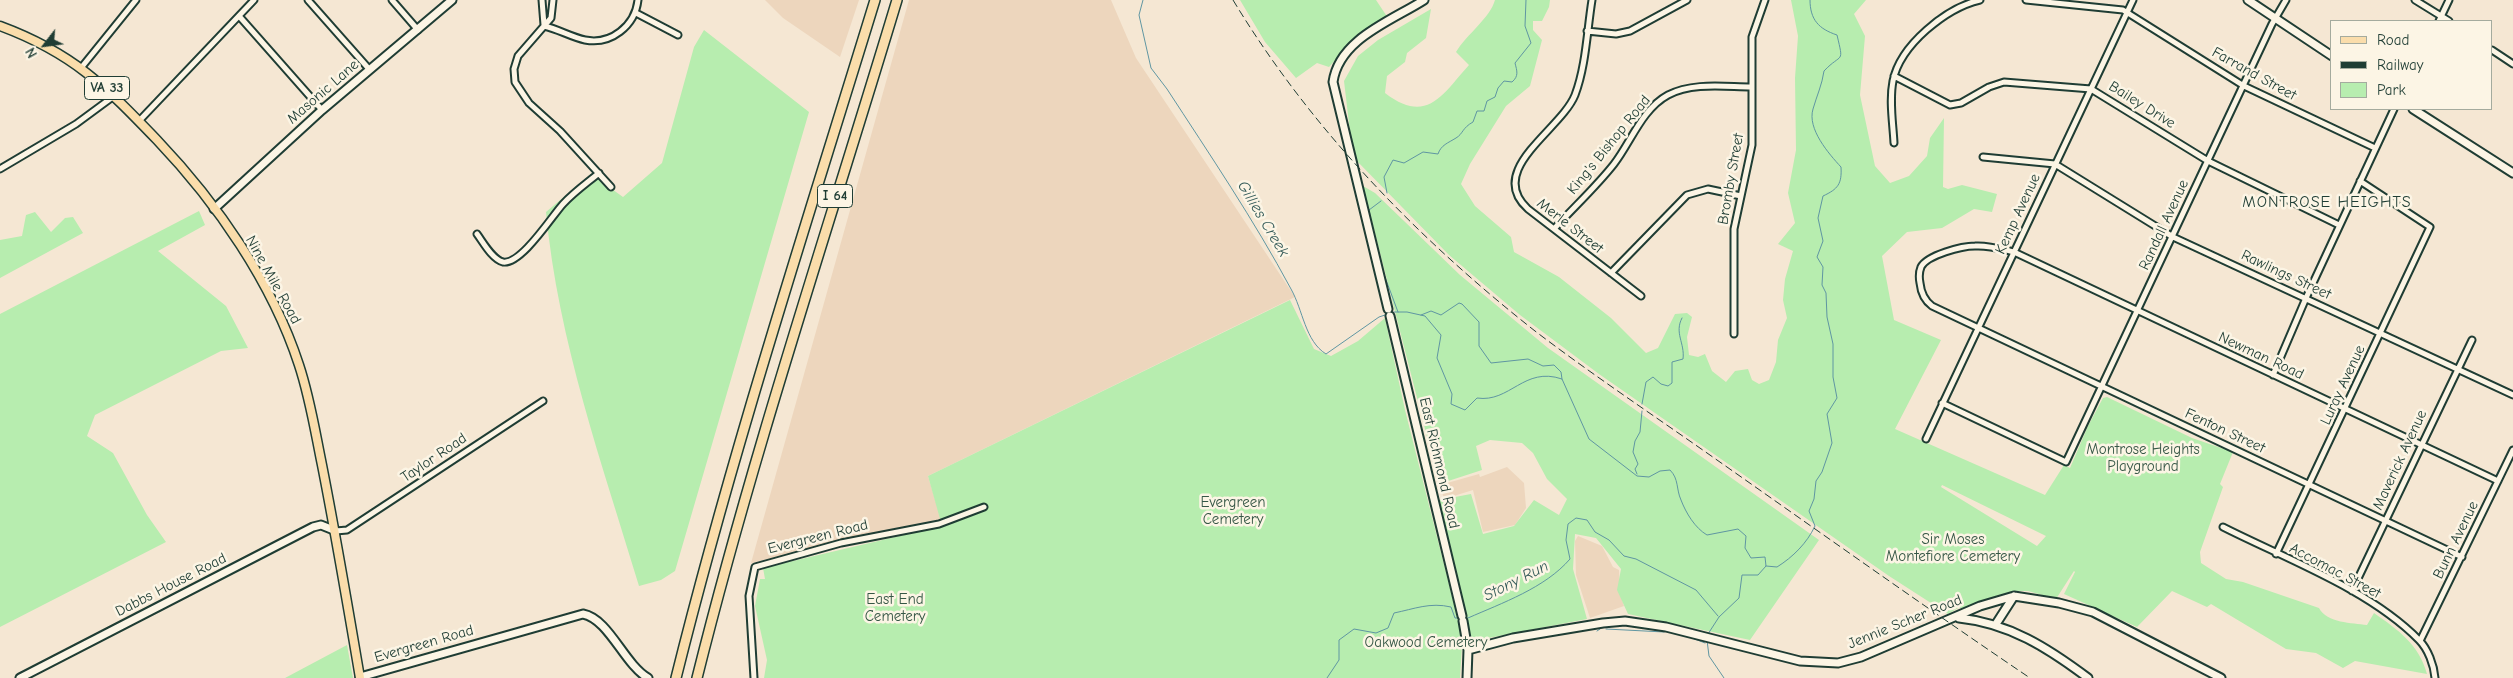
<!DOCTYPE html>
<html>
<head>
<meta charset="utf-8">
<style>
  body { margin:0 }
  #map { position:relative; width:2513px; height:678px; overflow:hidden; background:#f5e7d3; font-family:"Comic Neue",sans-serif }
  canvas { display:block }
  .legend { position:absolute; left:2330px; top:20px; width:162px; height:90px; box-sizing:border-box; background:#fcf5e5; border:1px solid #a4ab9e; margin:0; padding:6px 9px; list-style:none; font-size:15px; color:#1f3d34 }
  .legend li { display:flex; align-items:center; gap:10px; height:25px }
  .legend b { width:25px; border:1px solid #a4ab9e }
  .north { position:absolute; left:20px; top:20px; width:50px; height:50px; -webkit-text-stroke:4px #fcf5e5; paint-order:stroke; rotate:240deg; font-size:14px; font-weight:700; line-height:20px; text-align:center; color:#1f3d34 }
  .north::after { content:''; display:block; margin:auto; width:18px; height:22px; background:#1f3d34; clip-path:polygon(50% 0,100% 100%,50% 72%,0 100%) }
</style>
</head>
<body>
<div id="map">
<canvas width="2513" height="678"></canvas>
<ul class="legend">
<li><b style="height:6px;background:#faddab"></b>Road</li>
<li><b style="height:6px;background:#1f3d34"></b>Railway</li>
<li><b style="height:14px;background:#b7edaf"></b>Park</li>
</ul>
<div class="north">N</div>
</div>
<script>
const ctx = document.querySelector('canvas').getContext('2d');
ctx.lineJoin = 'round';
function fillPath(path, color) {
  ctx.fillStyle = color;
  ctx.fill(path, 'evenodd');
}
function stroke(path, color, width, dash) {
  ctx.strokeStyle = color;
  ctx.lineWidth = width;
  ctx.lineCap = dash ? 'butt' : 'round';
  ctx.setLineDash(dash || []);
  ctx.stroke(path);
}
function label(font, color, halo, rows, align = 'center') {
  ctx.font = font + ' "Comic Neue",sans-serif';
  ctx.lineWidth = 5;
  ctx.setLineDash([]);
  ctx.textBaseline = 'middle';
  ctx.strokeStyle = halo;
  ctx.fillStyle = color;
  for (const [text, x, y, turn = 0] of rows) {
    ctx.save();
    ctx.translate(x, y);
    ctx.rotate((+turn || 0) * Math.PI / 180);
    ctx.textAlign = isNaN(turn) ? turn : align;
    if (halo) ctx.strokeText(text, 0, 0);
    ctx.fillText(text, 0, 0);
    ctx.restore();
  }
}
fillPath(new Path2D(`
  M765,0H859L840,57L783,18Z
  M909,0H1111L1136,58L1295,297L928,476L941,519L751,563Z
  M1507,467L1524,483L1526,508L1515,525L1483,532L1473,490L1444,499L1440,485L1479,474L1480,477Z
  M1578,536L1602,546L1613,567L1619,570L1620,593L1624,606L1590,618L1576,575L1575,541Z`), '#edd6bd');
fillPath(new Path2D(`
  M1240,0H1376L1388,18L1350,43L1329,67L1317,63L1296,78L1265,42Z
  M1495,0H1550L1549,7L1542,21H1533V30L1542,40L1530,86L1506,106L1470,164L1461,184L1475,206L1511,237L1514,252L1559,277L1611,318L1646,353L1658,348L1675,314L1687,313L1692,317L1687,337L1689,355L1698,357L1705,354L1712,371L1726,382L1735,371L1748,369L1752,380L1759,384L1769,380L1776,362L1778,340L1787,318L1783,300L1785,279L1793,251L1778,244L1795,223L1788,193L1796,150L1795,78L1798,36L1791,0H1866L1854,14L1865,36L1860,95L1875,166L1890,183L1909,176L1927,156L1930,138L1944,118L1943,187L1948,189L1962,185L1997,194L1992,212L1974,209L1942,228L1907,232L1882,256L1894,320L1941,340L1895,429L2045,495L2064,465L2070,468L2088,426L2103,398L2107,397L2192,438L2233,452L2220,484L2223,487L2200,552L2201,563L2226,579L2243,582L2319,608C2327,623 2352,623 2367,625L2374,613C2398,630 2419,644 2427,674L2355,661L2343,668L2316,653L2286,649L2211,604L2207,607L2172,591L2137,627L2064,594L2075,572L2074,571L2056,599L2028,591H2016L1966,611L1957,606L1958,608L1948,614L1889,576L1599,374L1520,315L1449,255L1353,157L1344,81L1358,56L1378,40L1431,9L1426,38L1407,53L1405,62L1387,76L1385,93C1427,125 1442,95 1469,65L1456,52C1467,34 1490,18 1495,0ZM1942,485L2046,536L2037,546L1941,487Z
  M704,30L809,112L675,571L661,580L639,586C602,463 558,341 546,212L591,174L623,197L662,163L694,47Z
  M1363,186L1375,193L1460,275L1548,348L1819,540L1750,640L1628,614L1617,590L1621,569L1596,538L1575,534L1573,569L1587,619L1473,641L1471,639L1439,500L1471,494L1483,534L1514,526L1534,500L1559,515L1567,499L1547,479L1533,453L1522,443L1490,440L1476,446L1482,470L1439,484Z
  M199,211L205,225L158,251L226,306L248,348L221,351L95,415L87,436L113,453L147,515L166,542L0,627V314Z
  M35,212L51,232L65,218L73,217L83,233L0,278V240L22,236L26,215Z
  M1290,300L1314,349L1331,356L1358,341L1385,318L1405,410L1459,624L1462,645L1460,678H764L767,660L755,606L760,579H765L763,568L942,526L928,476Z
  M347,645L353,678H285Z`), '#b7edaf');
stroke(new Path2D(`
  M1143,0L1139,15L1151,68L1167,89C1210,155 1254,220 1291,289C1303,310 1305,341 1326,354L1379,317L1394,312H1407L1425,316L1441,335L1437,358L1452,394L1451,404L1465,410L1477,398C1510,403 1524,366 1562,379L1589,439L1637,476L1649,477L1660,471L1670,470C1679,479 1676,489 1681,500C1686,513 1695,528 1707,535L1738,529L1746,536L1745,548L1751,558L1765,557L1766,566L1758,575H1742L1739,598L1719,617L1708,634
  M1387,193L1384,177L1393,160L1404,163L1423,152L1438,154C1441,145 1448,143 1456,138C1463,134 1462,128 1473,122L1477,111H1484L1487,101L1495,97L1498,88L1504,81L1512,82C1519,76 1517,71 1515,63L1531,43L1525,26L1526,0
  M1374,236L1369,210L1381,201
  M1382,269L1398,312
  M1421,315L1431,311L1441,315L1459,303L1462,304L1479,322V346L1491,363L1528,359L1543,366L1554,365L1561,372L1562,379
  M1642,404L1646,382L1653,377L1661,384L1668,386L1672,383V362L1683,359C1685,343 1674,333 1682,318
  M1637,474L1635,469L1638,464L1633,452L1635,441L1640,432L1642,411
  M1766,566L1777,567C1793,557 1807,543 1815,526L1809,511L1814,499L1816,481L1822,472L1832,443L1827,414L1837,398L1833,377V344L1827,317L1826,293L1822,285L1823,267L1817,257L1823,241L1818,218L1823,196C1838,189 1842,184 1841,167C1829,154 1807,129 1813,109C1817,95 1822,85 1824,71C1842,52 1844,65 1837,35C1819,29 1810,20 1810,0
  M1463,618H1468C1502,603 1545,588 1570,559L1566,540L1568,524L1576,518L1587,520L1595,532L1609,540L1624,556L1636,559L1696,590L1718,616
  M1606,629L1664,632
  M1597,631L1600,629
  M1692,638L1705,643
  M1707,640L1709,656L1724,678
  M1327,678L1339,660V640L1354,629L1376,633L1388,628L1394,613C1414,609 1430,602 1451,607L1455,618H1459`), '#5f96a2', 1);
const street = new Path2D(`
  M308,0L369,69
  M392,0L418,30
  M542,0L544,25
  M553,0L551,18L518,56L514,69L515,82L529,103L560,131L611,187
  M1592,0C1587,31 1586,66 1575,95C1561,130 1485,170 1528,209L1641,296
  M2026,0L2123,10L2244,86L2375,148
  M2415,0L2449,21
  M636,13L678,35
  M239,16L322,110
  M2439,21L2449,0
  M544,26C558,29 571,37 585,40C611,45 635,26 638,0
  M1587,31L1616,34L1630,31L1687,0
  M2492,50L2513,64
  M81,68L136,0
  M1894,76L1950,105L1961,103L1989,87L2004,82L2091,89L2208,161L2339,225
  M139,121L254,0
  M1894,143C1893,123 1889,101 1893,81C1900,45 1946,8 1980,0
  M1983,157L2055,164L2173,237L2513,395
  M0,169L76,124L114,96
  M1554,229C1574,207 1596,187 1614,164C1631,142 1642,109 1668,95C1693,82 1725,87 1752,87
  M477,234C483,242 492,259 503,262C521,265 552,216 563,204C574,192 587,183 599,173
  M1611,273L1687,195L1708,189L1741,196
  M1734,334V229L1752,145V37L1765,0
  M2273,375L2306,298L2394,109
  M1942,403L2066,462L2272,24L2286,0
  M1926,439L2133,0
  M2223,527C2286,559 2369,589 2419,640C2428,649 2434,665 2435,678
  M336,531L347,530L543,401
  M2276,554L2430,227L2360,181
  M2462,557L1932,306C1924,300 1921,293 1920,283C1919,278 1919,272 1921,267C1927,255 1962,246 1975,246C1988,245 2001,249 2014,252L2498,481
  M2352,591L2472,340
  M2420,641L2513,450
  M754,678L749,596L755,567L841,543L939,524L984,507`);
const secondary = new Path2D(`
  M2248,0L2332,56
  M2413,109L2513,173
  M214,209L322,110L452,0
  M1388,309L1333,82C1339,39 1391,21 1424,0
  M1390,316L1462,616
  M1959,618C2009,623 2048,648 2088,678
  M1463,621L1468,650L1467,678
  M1996,624L2014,596
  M1468,650L1513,638L1603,623L1625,621L1666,627L1800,661L1838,663L1861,657L1980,606L2014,596L2059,603L2093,612L2221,678
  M360,677L583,614C609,619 624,664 648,678
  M20,678L313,527L321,525L336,531`);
const primary = new Path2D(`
  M0,26C73,53 105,86 157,140C217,203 272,282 299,365C310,398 315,431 322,465C336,536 348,607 360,678`);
const highway = new Path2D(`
  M676,678C733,449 806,225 875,0
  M697,678C754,449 829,226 897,0`);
stroke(street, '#1f3d34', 9);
stroke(secondary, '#1f3d34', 11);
stroke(primary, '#1f3d34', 11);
stroke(highway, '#1f3d34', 12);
stroke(street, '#fcf5e5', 5);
stroke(secondary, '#fcf5e5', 7);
stroke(primary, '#faddab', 8);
stroke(highway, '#faddab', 9);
stroke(new Path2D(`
  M1233,0C1311,129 1417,238 1535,331C1594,376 1656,417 1717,460C1821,533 1925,607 2030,678`), '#1f3d34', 1, [8, 4]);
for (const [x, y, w] of [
  [107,88,45],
  [835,196,35]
]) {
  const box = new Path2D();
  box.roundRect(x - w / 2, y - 11.5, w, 23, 4);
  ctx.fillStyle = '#fcf5e5';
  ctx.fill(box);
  stroke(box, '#1f3d34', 1);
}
label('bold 14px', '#1f3d34', null, [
  ["VA 33",107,88],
  ["I 64",835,196]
]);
label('15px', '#1f3d34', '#fcf5e5', [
  ["Farrand Street",2254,74,29],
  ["Masonic Lane",323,92,-41],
  ["Bailey Drive",2142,105,32],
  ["King's Bishop Road",1609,145,-51],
  ["Bromby Street",1731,179,-80],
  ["Kemp Avenue",2018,214,-65],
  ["Randall Avenue",2164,225,-65],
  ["Merle Street",1570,226,38],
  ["Rawlings Street",2286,275,25],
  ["Nine Mile Road",273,280,61],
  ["Newman Road",2261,356,25],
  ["Luray Avenue",2343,385,-65],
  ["Fenton Street",2225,431,25],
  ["Taylor Road",434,458,-34],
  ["Maverick Avenue",2400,460,-65],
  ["East Richmond Road",1439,463,77],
  ["Evergreen Road",818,537,-14],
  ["Bunn Avenue",2456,540,-64],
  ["Accomac Street",2335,571,28],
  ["Dabbs House Road",171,585,-27],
  ["Jennie Scher Road",1905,622,-22],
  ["Evergreen Road",424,644,-16]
]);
label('15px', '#365746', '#fcf5e5', [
  ["Montrose Heights",2143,450],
  ["Playground",2143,467],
  ["Evergreen",1233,503],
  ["Cemetery",1233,520],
  ["Sir Moses",1953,540],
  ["Montefiore Cemetery",1953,557],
  ["East End",895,600],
  ["Cemetery",895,617],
  ["Oakwood Cemetery",1426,643]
]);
ctx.letterSpacing = '1px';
label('16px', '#1f3d34', '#fcf5e5', [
  ["MONTROSE HEIGHTS",2327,202]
]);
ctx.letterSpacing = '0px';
label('italic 16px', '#345b59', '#fcf5e5', [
  ["Gillies Creek",1263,219,59],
  ["Stony Run",1516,581,-27]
]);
</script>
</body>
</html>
